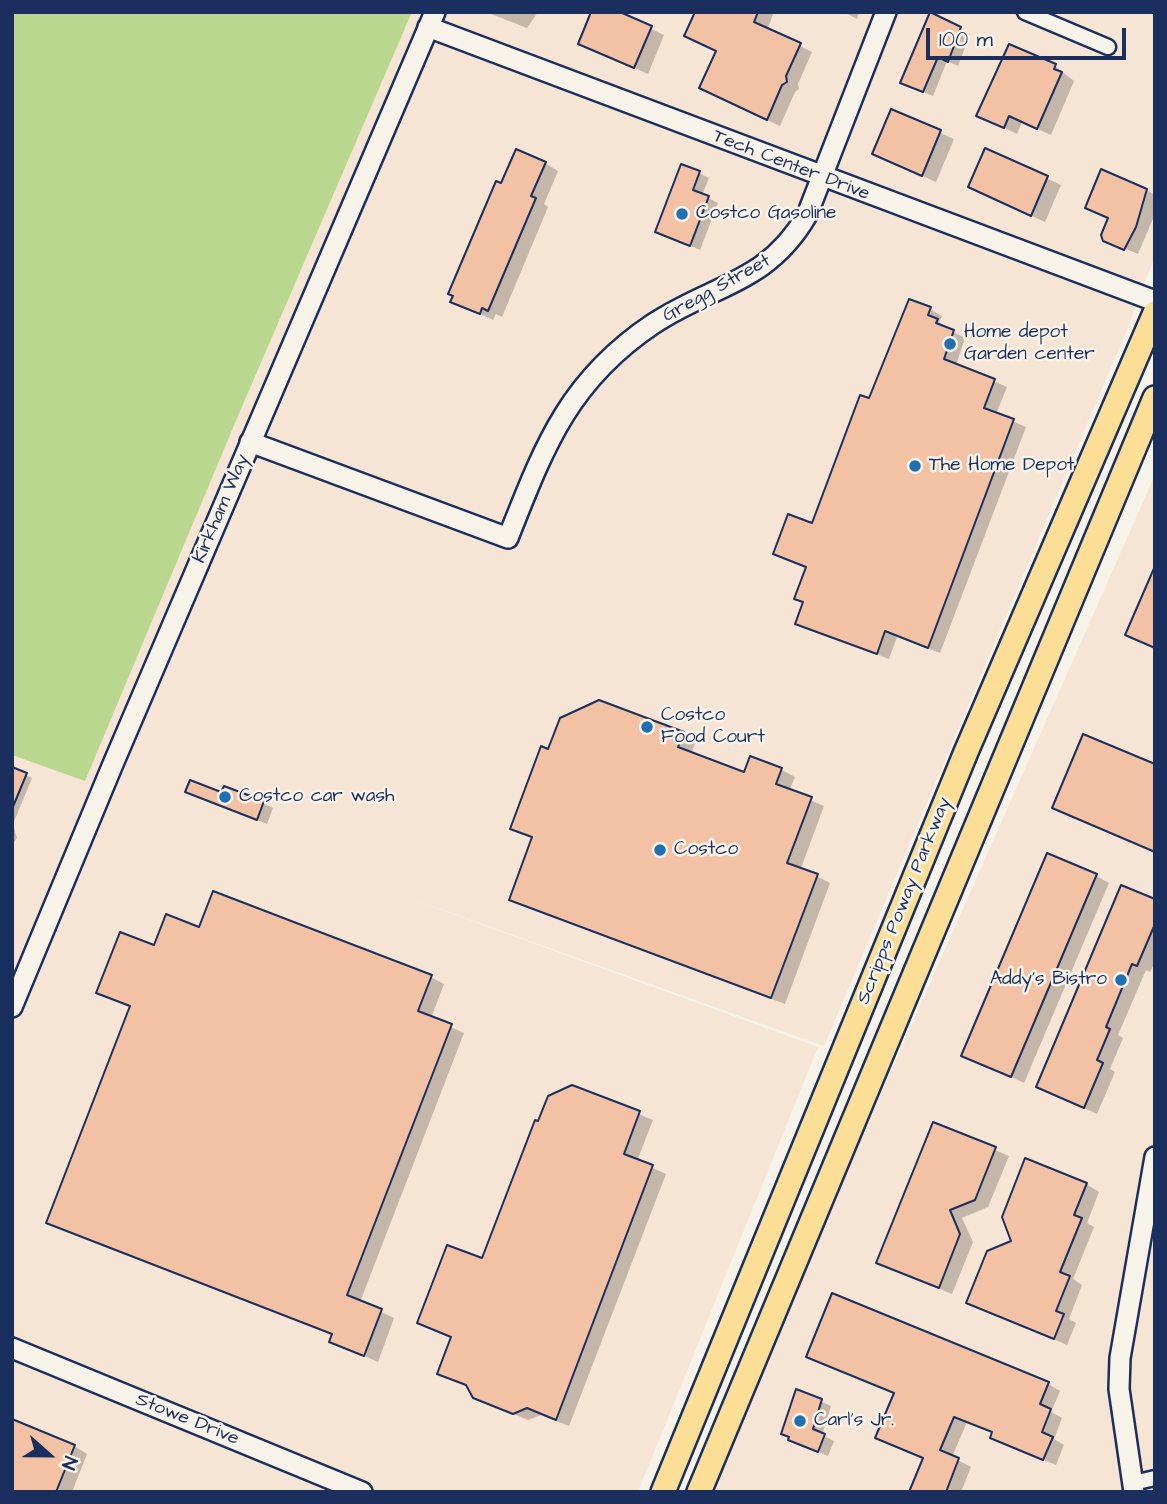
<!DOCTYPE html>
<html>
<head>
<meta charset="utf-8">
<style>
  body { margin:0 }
  #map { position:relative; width:1167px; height:1504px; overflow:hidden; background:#f7f3e8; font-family:"Architects Daughter",sans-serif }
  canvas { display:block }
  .frame { position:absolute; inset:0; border:14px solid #1b2f5e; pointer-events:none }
  .north { position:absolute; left:14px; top:1420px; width:70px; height:70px; -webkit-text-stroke:5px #f7f3e8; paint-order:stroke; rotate:111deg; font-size:19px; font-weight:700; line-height:28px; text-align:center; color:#1b2f5e }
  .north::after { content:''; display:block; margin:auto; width:24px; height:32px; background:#1b2f5e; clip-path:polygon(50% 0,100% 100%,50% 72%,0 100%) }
  .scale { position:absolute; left:926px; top:28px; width:200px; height:32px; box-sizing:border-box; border:4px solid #1b2f5e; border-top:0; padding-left:9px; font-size:21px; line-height:24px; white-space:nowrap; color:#1b2f5e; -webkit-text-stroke:5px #f7f3e8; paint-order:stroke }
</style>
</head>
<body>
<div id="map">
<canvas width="1167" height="1504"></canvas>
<div class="frame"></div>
<div class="north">N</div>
<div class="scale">100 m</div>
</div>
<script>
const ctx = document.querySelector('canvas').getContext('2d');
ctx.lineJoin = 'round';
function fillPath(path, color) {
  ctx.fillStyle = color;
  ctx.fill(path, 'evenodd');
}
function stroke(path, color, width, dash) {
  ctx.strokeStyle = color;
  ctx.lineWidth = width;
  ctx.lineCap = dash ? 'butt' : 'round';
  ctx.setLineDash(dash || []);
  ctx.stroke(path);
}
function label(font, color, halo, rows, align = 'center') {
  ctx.font = font + ' "Architects Daughter",sans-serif';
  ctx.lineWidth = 5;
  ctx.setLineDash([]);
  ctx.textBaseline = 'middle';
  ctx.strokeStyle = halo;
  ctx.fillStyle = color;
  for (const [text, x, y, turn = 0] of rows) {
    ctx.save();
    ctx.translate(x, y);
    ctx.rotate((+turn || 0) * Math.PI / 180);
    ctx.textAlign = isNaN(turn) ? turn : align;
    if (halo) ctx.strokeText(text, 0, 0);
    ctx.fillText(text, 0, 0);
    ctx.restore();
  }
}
fillPath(new Path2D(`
  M412,12H1155V256L1126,332L824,1046L384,889L818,1047L638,1492H12V755L235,423Z
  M1155,475V1492H709L769,1347Z`), '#f6e4d4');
fillPath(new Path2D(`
  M12,12H412L235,423L85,781L12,755Z`), '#bad78f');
fillPath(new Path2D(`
  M486,12H538L527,28Z
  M616,12L664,35L648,74L580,43Z
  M746,12H774L767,30L812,52L798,84L799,89L795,92L780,126L714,95Z
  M844,12H859L857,19Z
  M960,28L970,34L958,66L947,61L933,96L911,87Z
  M1009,46L1055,66L1074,81L1051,135L1022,122L1017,134L978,115Z
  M892,111L954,139L936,182L874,154Z
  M986,151L1061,185L1045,222L984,194Z
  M545,163L558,171L544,204L548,207L502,317L496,314L493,320L453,301L502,186Z
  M699,173L709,178L702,195L718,203L700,250L658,232Z
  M1146,190L1155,195V214L1138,254L1104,240L1110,219L1087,207Z
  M930,309L942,316L939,322L948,329L965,338L956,365L1007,387L996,414L1026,427L940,653L897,637L889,659L798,623L805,603L808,568L775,553L813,525L870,400Z
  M683,733L696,741L691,754L745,774L751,758L782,770L795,777L789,791L824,806L801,868L830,883L785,1004L511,899L534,839L512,828L549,751Z
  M1155,766V852L1054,808Z
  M12,769L32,778L13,824L17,838L12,845Z
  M188,791L222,795L263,803L273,808L267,824Z
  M1096,876L1109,883L1024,1083L964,1055Z
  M1155,901V962L1150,972L1146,970L1118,1035L1123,1038L1110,1069L1115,1072L1097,1114L1038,1087Z
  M200,929L431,977L444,984L431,1018L464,1033L360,1302L394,1318L378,1362L331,1341L333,1335L48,1222L131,1008L98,992L155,948Z
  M573,1087L653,1120L637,1161L666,1174L569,1426L541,1415L528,1420L474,1397L469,1387L440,1373L453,1338L419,1323L483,1260L539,1123Z
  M934,1124L1009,1156L988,1207L962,1218L973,1242L952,1294L878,1263Z
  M1086,1184L1099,1192L1087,1223L1094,1227L1073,1279L1082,1285L1069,1319L1076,1323L1067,1345L968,1302Z
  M808,1356L1048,1384L1060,1391L1051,1412L1062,1418L1054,1439L1064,1445L1056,1465L1004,1444L992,1437L994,1433L967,1422L952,1457L971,1467L961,1492H911L925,1459L878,1437L896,1394Z
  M797,1391L831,1406L822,1435L834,1441L828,1456L800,1444L791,1437Z
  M74,1446L87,1454L72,1492H12Z`), '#0003');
const building = new Path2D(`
  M591,12H620L652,26L634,68L578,44Z
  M695,12H758L754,22L801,43L786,76L787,82L782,85L767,120L699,88L716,51L684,36Z
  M930,12L961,27L948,62L938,57L923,92L900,83Z
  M1009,44L1056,64L1054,69L1062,72L1037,129L1009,116L1004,128L976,116Z
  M891,109L941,130L922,176L872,154Z
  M985,148L1048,176L1031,216L968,187Z
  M516,149L546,162L531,196L536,198L488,311L482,308L480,314L450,302L453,296L448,294L496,181L501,183Z
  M681,164L700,171L693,190L709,196L690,246L655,232Z
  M1101,169L1147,189L1136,227L1124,250L1103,241L1101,235L1108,218L1085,208Z
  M909,299L931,307L928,315L938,319L936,323L954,330L944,359L995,379L984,408L1014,419L928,648L885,631L877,654L795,624L803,602L794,599L806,567L773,554L788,514L812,523L860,395L869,398Z
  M1155,566V648L1125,635Z
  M599,700L684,732L678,747L744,772L750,756L782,768L776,784L812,797L787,863L818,874L771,998L509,900L532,837L510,829L541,746L548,749L560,718Z
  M1083,734L1155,764V852L1052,808Z
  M12,767L27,773L12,809Z
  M190,780L221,792L224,786L264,801L257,820L185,792Z
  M1047,853L1097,874L1011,1077L961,1056Z
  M1121,885L1155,899V924L1137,966L1132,964L1106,1027L1110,1029L1097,1060L1103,1063L1084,1108L1036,1087Z
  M213,891L432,975L418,1011L452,1024L347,1295L382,1309L364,1356L329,1342L332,1334L46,1223L130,1006L96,993L120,932L154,945L166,914L199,927Z
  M572,1085L640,1111L624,1154L653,1165L556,1420L527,1408L513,1414L473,1398L466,1385L437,1374L451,1337L417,1323L447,1245L482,1258L535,1120L538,1121L548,1096Z
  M933,1122L996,1147L975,1200L950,1210L960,1234L939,1288L876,1263Z
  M1025,1158L1087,1183L1074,1215L1082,1218L1060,1272L1070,1276L1056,1311L1064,1314L1054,1339L966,1303L987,1251L1011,1241L1002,1217Z
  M832,1293L1049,1382L1040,1404L1051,1409L1042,1432L1053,1437L1043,1460L990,1438L992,1432L954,1417L940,1450L959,1458L946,1492H909L923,1458L875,1438L894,1393L806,1357Z
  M796,1389L822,1399L813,1429L825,1434L818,1452L788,1440L789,1437L781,1434Z
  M12,1419L75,1445L56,1492H12Z`);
fillPath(building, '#f3c1a4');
stroke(building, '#1b2f5e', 2);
const street = new Path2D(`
  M1025,12L1108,47
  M1133,1483L1155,1478`);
const secondary = new Path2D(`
  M428,27L1155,301
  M250,442L508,538C544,447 568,381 653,324C713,284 767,284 807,215L886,12
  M12,1007L113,764L435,12
  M12,1348L362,1492
  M1134,1492L1119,1389L1120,1358L1155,1157`);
const primary = new Path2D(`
  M663,1492L966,752L1155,313
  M699,1492L1155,398`);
stroke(street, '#1b2f5e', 19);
stroke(secondary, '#1b2f5e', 24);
stroke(primary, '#1b2f5e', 28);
stroke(street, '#f7f3e8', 14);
stroke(secondary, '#f7f3e8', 19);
stroke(primary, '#fdde96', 23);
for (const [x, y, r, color] of [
  [682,214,7,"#1f6fb2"],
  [950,344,7,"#1f6fb2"],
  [915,466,7,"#1f6fb2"],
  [647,727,7,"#1f6fb2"],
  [225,797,7,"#1f6fb2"],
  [660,850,7,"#1f6fb2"],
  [1121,980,7,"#1f6fb2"],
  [800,1421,7,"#1f6fb2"]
]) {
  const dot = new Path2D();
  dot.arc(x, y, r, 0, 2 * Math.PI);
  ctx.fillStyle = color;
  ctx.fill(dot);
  stroke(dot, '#f7f3e8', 2.5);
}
label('19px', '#1b2f5e', '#f7f3e8', [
  ["Tech Center Drive",791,166,21],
  ["Gregg Street",717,289,-29],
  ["Kirkham Way",222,509,-67],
  ["Scripps Poway Parkway",905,901,-68],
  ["Stowe Drive",187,1420,22]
]);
label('19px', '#1b2f5e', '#f7f3e8', [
  ["Costco Gasoline",696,214],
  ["Home depot",964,333],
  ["Garden center",964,355],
  ["The Home Depot",929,466],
  ["Costco",661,716],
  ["Food Court",661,738],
  ["Costco car wash",239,797],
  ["Costco",674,850],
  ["Addy's Bistro",1107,980,"right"],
  ["Carl's Jr.",814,1421]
], 'left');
</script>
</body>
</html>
